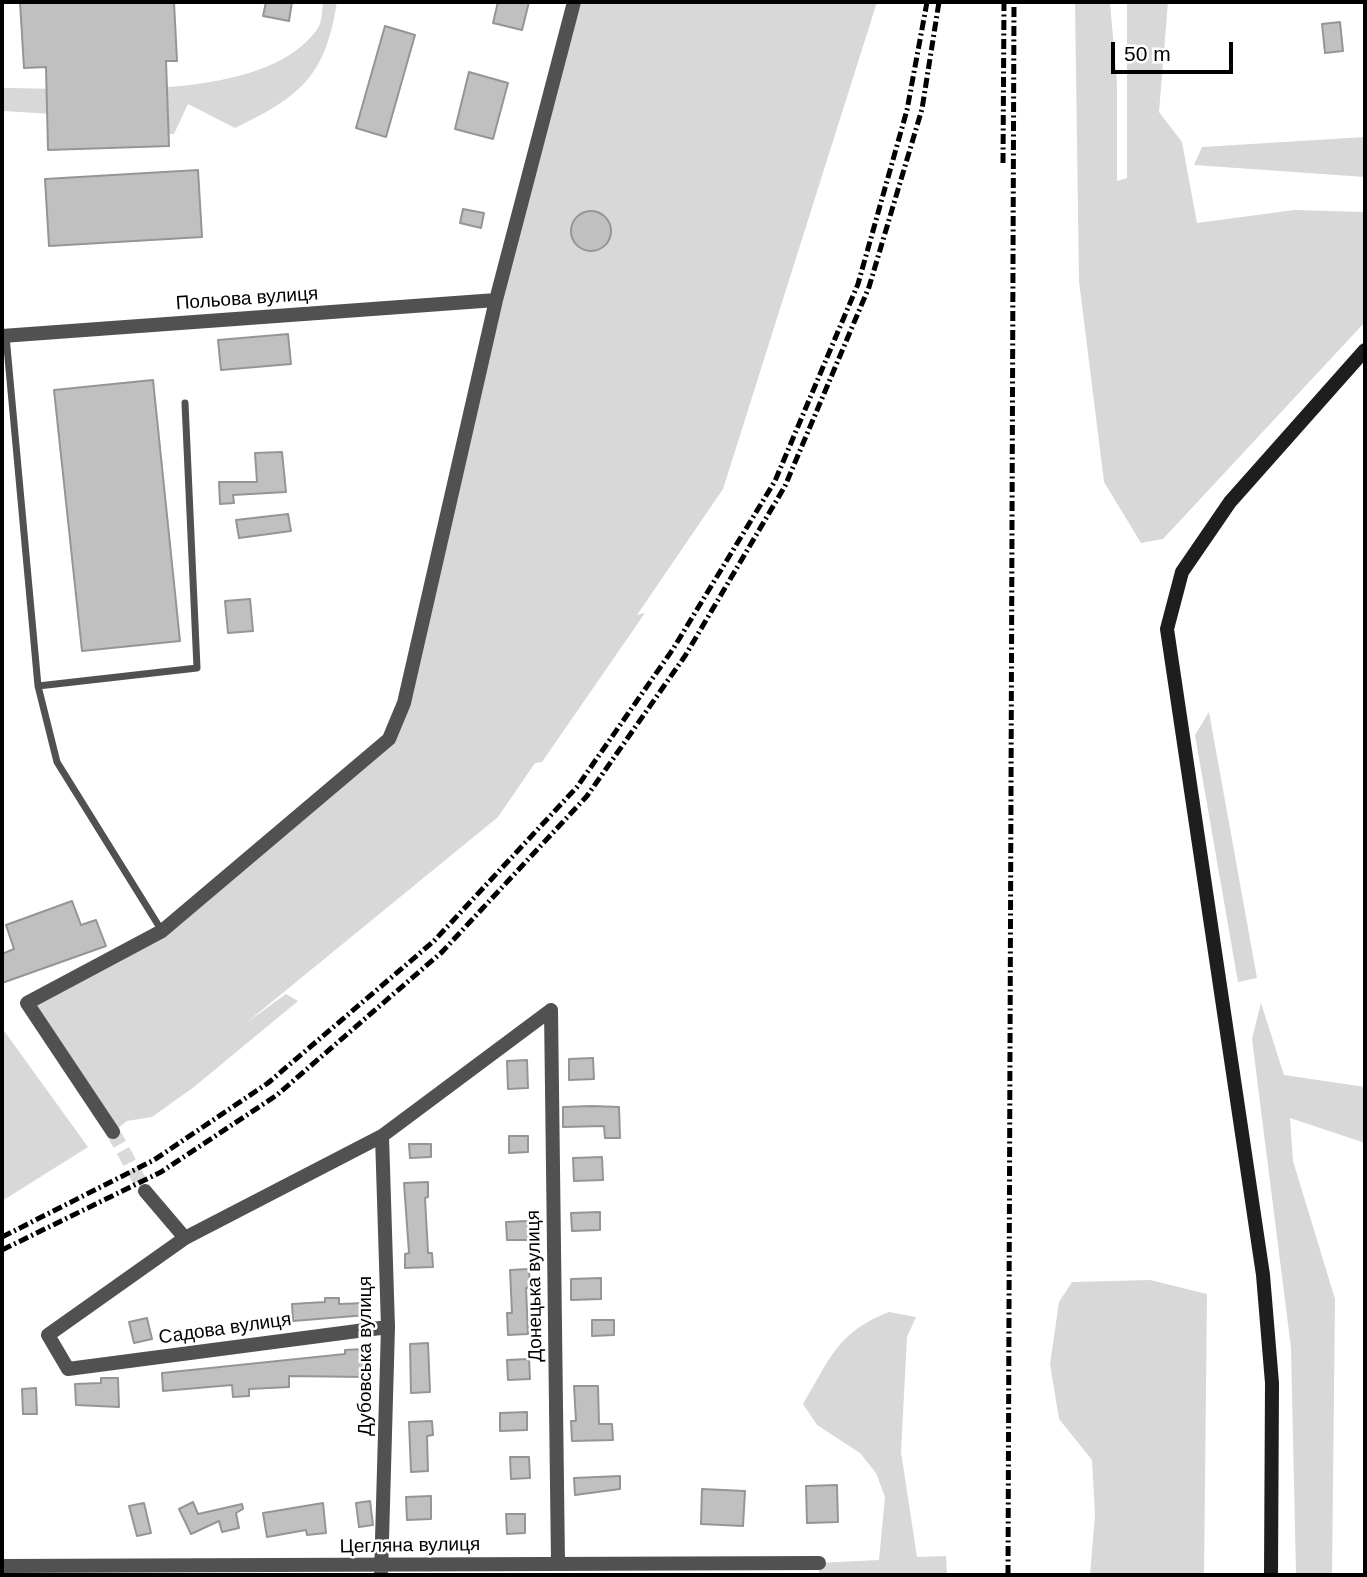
<!DOCTYPE html>
<html>
<head>
<meta charset="utf-8">
<style>
  body { margin:0 }
  #map { position:relative; width:1367px; height:1577px; overflow:hidden; background:#fff; font-family:Helvetica,sans-serif }
  canvas { display:block }
  .frame { position:absolute; inset:0; border:4px solid #000; pointer-events:none }
  .scale { position:absolute; left:1111px; top:42px; width:122px; height:32px; box-sizing:border-box; border:4px solid #000; border-top:0; padding-left:9px; font-size:21px; line-height:24px; white-space:nowrap; color:#000; -webkit-text-stroke:5px #fff; paint-order:stroke }
</style>
</head>
<body>
<div id="map">
<canvas width="1367" height="1577"></canvas>
<div class="frame"></div>
<div class="scale">50 m</div>
</div>
<script>
const ctx = document.querySelector('canvas').getContext('2d');
ctx.lineJoin = 'round';
function fillPath(path, color) {
  ctx.fillStyle = color;
  ctx.fill(path, 'evenodd');
}
function stroke(path, color, width, dash) {
  ctx.strokeStyle = color;
  ctx.lineWidth = width;
  ctx.lineCap = dash ? 'butt' : 'round';
  ctx.setLineDash(dash || []);
  ctx.stroke(path);
}
function label(font, color, halo, rows, align = 'center') {
  ctx.font = font + ' Helvetica,sans-serif';
  ctx.lineWidth = 5;
  ctx.setLineDash([]);
  ctx.textBaseline = 'middle';
  ctx.strokeStyle = halo;
  ctx.fillStyle = color;
  for (const [text, x, y, turn = 0] of rows) {
    ctx.save();
    ctx.translate(x, y);
    ctx.rotate((+turn || 0) * Math.PI / 180);
    ctx.textAlign = isNaN(turn) ? turn : align;
    if (halo) ctx.strokeText(text, 0, 0);
    ctx.fillText(text, 0, 0);
    ctx.restore();
  }
}
fillPath(new Path2D(`
  M323,2H337C325,77 301,96 235,128L188,104L174,134L108,138L54,114L2,111V88C84,88 266,105 318,28C322,22 322,9 323,2Z
  M574,2H877L723,489L637,615L645,613L542,762L535,763L498,817L246,1023L286,994L298,1001L194,1087L152,1117L127,1121L113,1132L27,1003L162,931L389,739Z
  M1075,2H1110L1117,84V181L1127,178V2H1168L1159,112L1182,142L1197,223L1294,210L1365,212V322L1163,539L1141,543L1104,482L1079,281Z
  M1365,137V177L1194,165L1202,147Z
  M1209,712L1257,978L1238,982L1195,735Z
  M1261,1003L1284,1075L1365,1087V1143L1290,1118L1293,1161L1335,1299L1332,1575H1296L1291,1348L1252,1039Z
  M2,1028L88,1147L2,1201Z
  M1150,1280L1207,1294L1204,1575H1090L1095,1515L1092,1460L1059,1419L1050,1364L1059,1302L1072,1282Z
  M889,1312L916,1317L907,1337L901,1452L917,1557L946,1556L947,1575H819V1563L879,1560L885,1497L876,1473L860,1453L817,1425L803,1404C831,1358 836,1333 889,1312Z`), '#d8d8d8');
const building = new Path2D(`
  M20,2H174L177,61H166L169,146L48,150L46,67L24,68Z
  M266,2H292L289,21L263,16Z
  M498,2H529L522,30L493,23Z
  M1340,22L1343,51L1325,53L1322,24Z
  M385,26L415,35L386,137L356,128Z
  M469,72L508,83L493,139L455,129Z
  M198,170L202,237L49,246L45,179Z
  M463,209L484,213L481,228L460,223Z
  M571 231a20 20 0 1 1 40 0a20 20 0 1 1-40 0Z
  M288,334L291,364L221,370L218,340Z
  M153,380L180,641L82,651L54,390Z
  M282,452L286,492L233,495L234,503L220,504L219,482H257L255,453Z
  M288,514L291,531L239,538L236,520Z
  M250,599L253,631L228,633L225,601Z
  M72,901L81,925L96,920L106,946L2,983V954L14,949L6,925Z
  M593,1058L594,1079L569,1080V1059Z
  M527,1060L528,1088L508,1089L507,1061Z
  M592,1106L619,1107L620,1138H605L604,1126L563,1127V1107Z
  M509,1136H528V1152L509,1153Z
  M409,1144H431V1157L410,1158Z
  M602,1157L603,1180L574,1181L573,1158Z
  M428,1182V1197L425,1198L428,1253H432L433,1267L405,1268V1254L409,1253L404,1183Z
  M600,1212V1230L572,1231L571,1213Z
  M528,1221L529,1240H507L506,1222Z
  M529,1269L530,1288H526L528,1334L508,1335L507,1313H512L510,1270Z
  M601,1278V1299L571,1300V1279Z
  M325,1298H339V1304L366,1303L367,1315L293,1321L292,1304L325,1302Z
  M147,1318L152,1339L134,1343L129,1322Z
  M592,1320H614V1335L592,1336Z
  M428,1343L430,1392L411,1393L410,1344Z
  M364,1349V1377L289,1376V1387L249,1389V1396L233,1397L232,1385L163,1391L162,1373L345,1354V1350Z
  M529,1359L530,1379L508,1380L507,1360Z
  M101,1378H118L119,1407L76,1405L75,1384L101,1383Z
  M574,1386H598L599,1424H612L613,1440L572,1441L571,1421H576Z
  M36,1388L37,1414H23L22,1389Z
  M527,1412V1430L500,1431V1413Z
  M432,1421L433,1435L427,1436L428,1471L411,1472L409,1422Z
  M510,1457H529L530,1478L511,1479Z
  M620,1476V1489L575,1495L574,1478Z
  M837,1485L838,1522L807,1523L806,1486Z
  M702,1489L745,1491L743,1526L701,1524Z
  M431,1496V1519L407,1520L406,1497Z
  M370,1501L373,1525L359,1527L356,1503Z
  M193,1502L198,1514L242,1504L243,1509L236,1513L239,1528L222,1532L219,1521L191,1534L179,1509Z
  M144,1503L151,1533L137,1536L129,1506Z
  M323,1503L326,1533L307,1535L306,1530L267,1537L263,1513Z
  M506,1514H525V1533L507,1534Z`);
fillPath(building, '#c0c0c0');
stroke(building, '#959595', 2);
stroke(new Path2D(`
  M113,1132L145,1191`), '#d9d9d9', 14, [14, 7]);
stroke(new Path2D(`
  M6,336L38,686L57,762L162,931
  M38,686L197,668L185,403`), '#515151', 7);
stroke(new Path2D(`
  M2,336L496,300
  M551,1010L558,1563
  M113,1132L27,1003L162,931L389,739L404,703L496,300L574,2
  M145,1191L185,1238L382,1136L551,1010
  M185,1238L48,1335L68,1369L388,1327
  M2,1566L819,1563
  M381,1575L388,1327L382,1136`), '#515151', 14);
stroke(new Path2D(`
  M1271,1575L1272,1383L1263,1275L1167,629L1182,572L1230,502L1365,350`), '#1e1e1e', 14);
stroke(new Path2D(`
  M1003,163L1004,2
  M2,1237L154,1160L268,1083L434,941L577,787L673,649L775,481L858,284L907,110L927,2
  M2,1250L161,1172L277,1095L442,952L587,796L685,656L785,486L869,287L922,109L939,2
  M1008,1575L1014,2`), '#000', 5, [10, 3.5, 2, 3.5]);
label('19px', '#000', '#fff', [
  ["Польова вулиця",247,299,-4],
  ["Донецька вулиця",535,1286,-91],
  ["Садова вулиця",225,1329,-8],
  ["Дубовська вулиця",366,1356,-90],
  ["Цегляна вулиця",410,1546,-1]
]);
</script>
</body>
</html>
